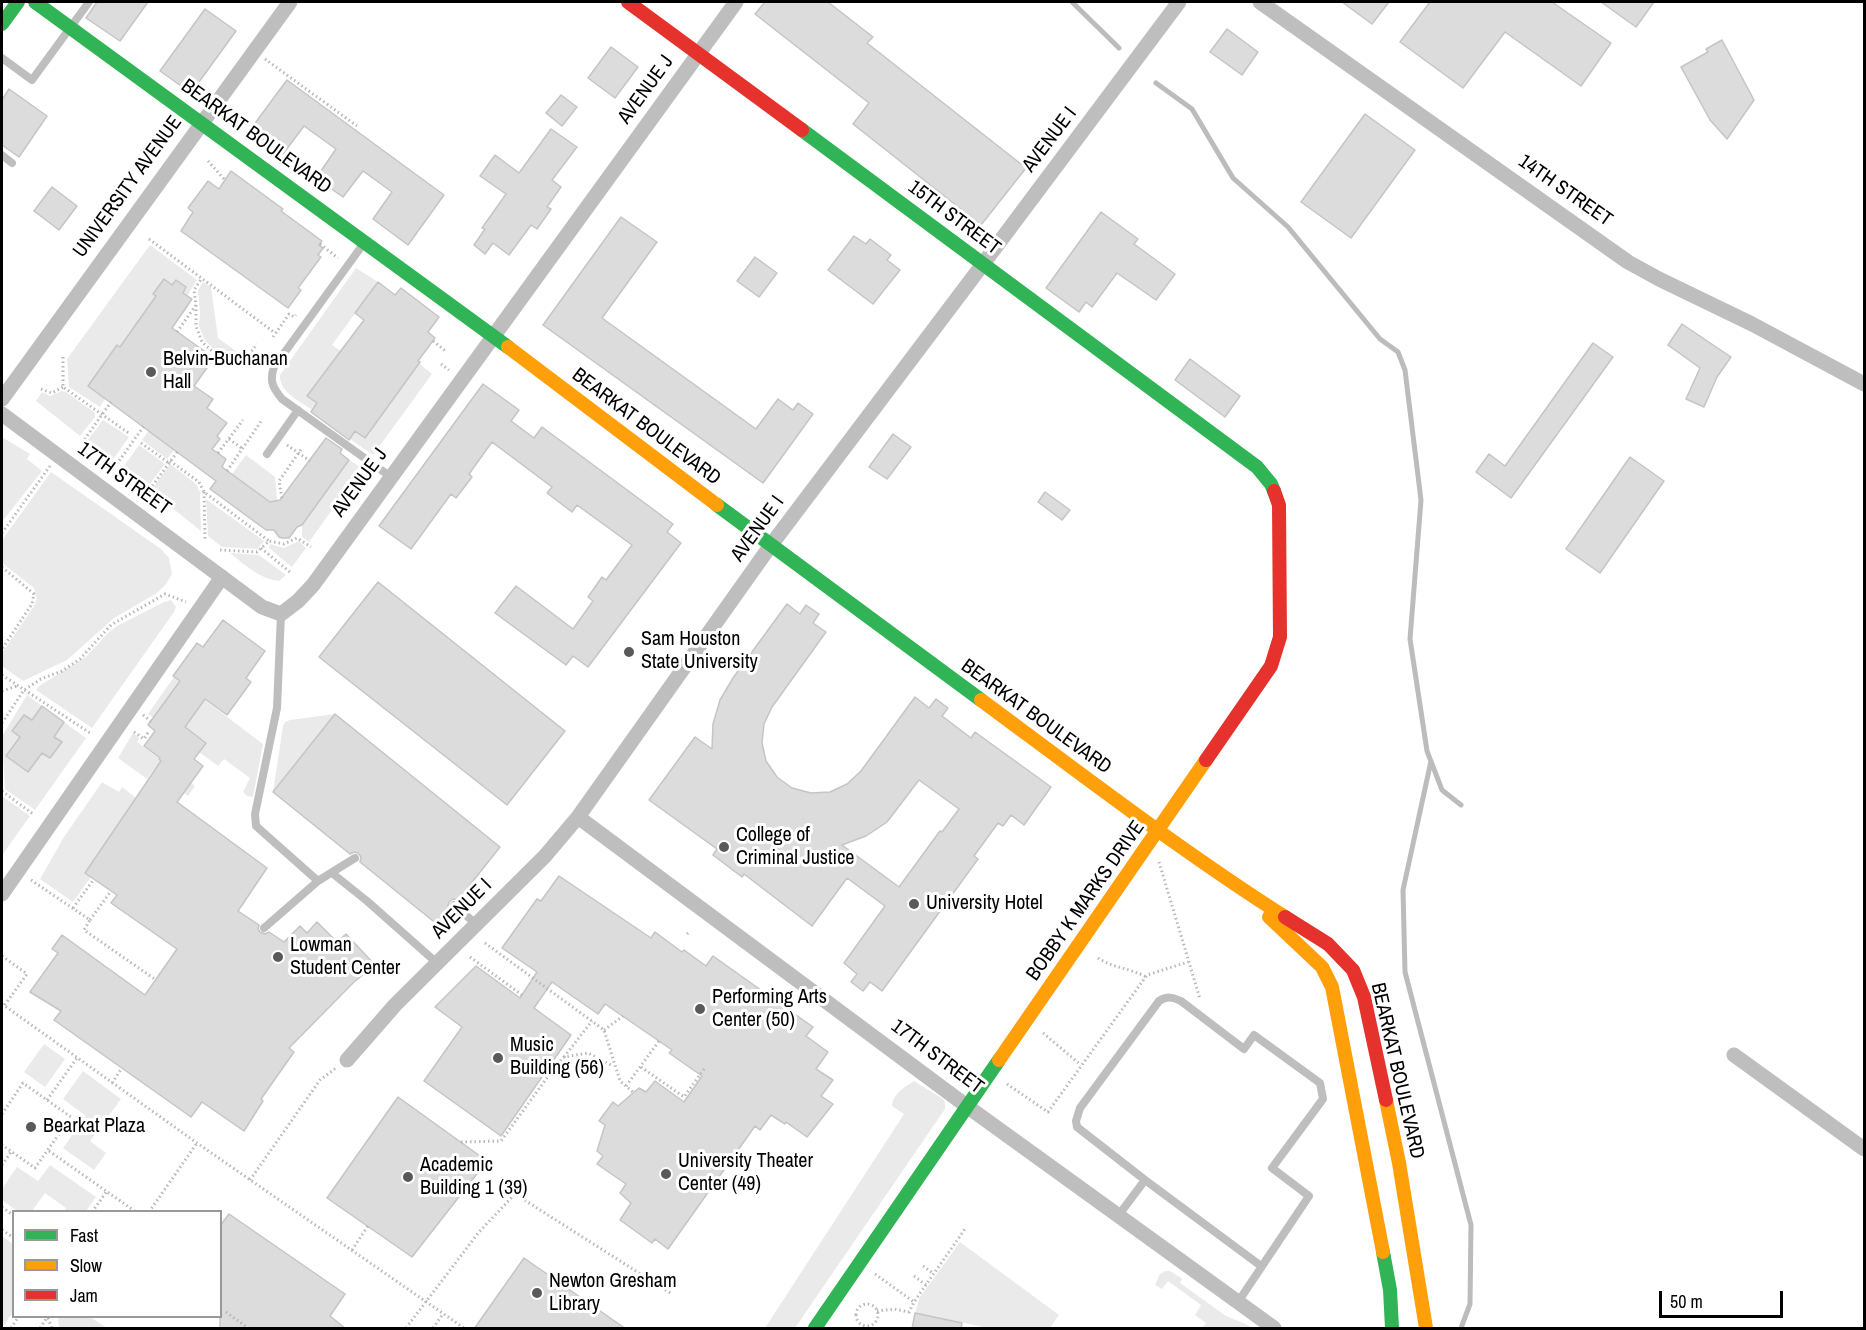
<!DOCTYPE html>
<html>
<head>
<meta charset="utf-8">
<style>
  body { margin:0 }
  #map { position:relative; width:1866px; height:1330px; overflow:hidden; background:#fff; font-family:"Archivo Narrow",sans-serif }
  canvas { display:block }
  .frame { position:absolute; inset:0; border:3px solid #000; pointer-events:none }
  .legend { position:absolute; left:12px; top:1210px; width:210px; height:108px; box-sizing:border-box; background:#fff; border:2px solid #999; margin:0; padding:8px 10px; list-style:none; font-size:18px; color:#000 }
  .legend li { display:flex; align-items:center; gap:12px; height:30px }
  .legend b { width:30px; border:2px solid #999 }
  .scale { position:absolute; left:1659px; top:1291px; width:124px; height:27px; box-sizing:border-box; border:3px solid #000; border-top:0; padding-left:8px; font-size:18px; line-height:21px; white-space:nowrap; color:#000; -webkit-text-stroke:4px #fff; paint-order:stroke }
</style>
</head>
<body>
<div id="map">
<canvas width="1866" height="1330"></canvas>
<div class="frame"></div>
<ul class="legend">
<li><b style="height:8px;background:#30b455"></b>Fast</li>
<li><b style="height:8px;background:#ff9f0a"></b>Slow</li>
<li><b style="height:8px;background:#e5322d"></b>Jam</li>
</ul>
<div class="scale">50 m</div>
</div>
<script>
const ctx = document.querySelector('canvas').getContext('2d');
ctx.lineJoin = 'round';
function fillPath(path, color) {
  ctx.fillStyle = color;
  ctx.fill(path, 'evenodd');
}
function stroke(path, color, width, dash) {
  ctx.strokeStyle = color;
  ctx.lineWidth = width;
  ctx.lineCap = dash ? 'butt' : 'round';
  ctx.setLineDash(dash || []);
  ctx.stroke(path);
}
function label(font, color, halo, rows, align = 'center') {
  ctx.font = font + ' "Archivo Narrow",sans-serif';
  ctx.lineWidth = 6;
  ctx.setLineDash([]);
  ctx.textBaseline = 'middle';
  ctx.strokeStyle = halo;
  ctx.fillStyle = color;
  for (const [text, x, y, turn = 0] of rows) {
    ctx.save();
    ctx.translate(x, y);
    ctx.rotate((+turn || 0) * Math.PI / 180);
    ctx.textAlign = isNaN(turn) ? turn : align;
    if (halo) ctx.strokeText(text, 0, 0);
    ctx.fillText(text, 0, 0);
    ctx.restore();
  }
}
fillPath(new Path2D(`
  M150,245L197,280L187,296L183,292L186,287L177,280L172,285L164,279L154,294L156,296L120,347L117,345L105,399L100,407L69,387L67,359Z
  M356,268L378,282L332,345L341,351L317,403L312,410C300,401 279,392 280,375Z
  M203,282L211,287L218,338L244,357L238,364H232L205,341L199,326L200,311L198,290Z
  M419,363L432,374L373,455L350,439L355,431L365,438Z
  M62,391L66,392L95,413V417L80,436L36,401L42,392L50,396Z
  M103,420L129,437L112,461L87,441Z
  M149,430L175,449L167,459L142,440Z
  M2,437L30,454L27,459L42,471L2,522Z
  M139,445L165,464L147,488L122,469Z
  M246,455L275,477L277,501L270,502L232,474Z
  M349,460L362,468L309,542L302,537V525Z
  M170,464L196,484L200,492L201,531L151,491Z
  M51,472L161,549L169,558L172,574L166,584L157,593L114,618L67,660L23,681L2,666V653L34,606L37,598L34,588L2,563V540Z
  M206,499L264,541L257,549L222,547L208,536Z
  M299,541L306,548L292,567L269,548L270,544L284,548Z
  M230,553L259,555L286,575L279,581C260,579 245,565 230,553Z
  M171,600L176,607L174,612L92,728L36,690L39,686L87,656L108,633L117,626L164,602Z
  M174,677L263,744L253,797L247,796L243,792L250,778L224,759L218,766L199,752L206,742L185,727L201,704L153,718L148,714Z
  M27,695L42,706L32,720L24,715L12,731L20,737L7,756L28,772L42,753L50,758L61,742L54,737L64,722L86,738L35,810L5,789L2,736Z
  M335,714L273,792L283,726L285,722L290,720Z
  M133,733L139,738L137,742L195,786L188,796L175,786L177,781L157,766L147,779L118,758Z
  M102,782L119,792L122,787L136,798L85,872L91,877L73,902L40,879L64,837Z
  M2,796L30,816L3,854L2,853Z
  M44,1044L65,1059L45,1087L24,1072Z
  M83,1071L121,1099L90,1141L106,1153L94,1170L63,1148L86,1116L63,1099Z
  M914,1081L943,1099L945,1102V1109L795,1328H765L904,1114L892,1106C893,1093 904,1088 914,1081Z
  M50,1165L96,1197L86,1211H64L66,1208L45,1193L32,1211H17L2,1200V1189L17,1167L38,1181Z
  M2,1236L14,1245L13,1312L2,1328Z
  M960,1242L1059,1315L1050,1328H989L915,1313L920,1297Z
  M1165,1271H1170L1181,1278L1182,1279L1180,1283L1226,1316L1246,1324L1252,1328H1202L1206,1323L1195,1315L1201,1305L1168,1281L1162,1289L1155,1285L1160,1274Z
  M59,1317H90L107,1328H59L58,1320Z`), '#eaeaea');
stroke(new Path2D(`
  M1072,2L1119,48
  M1156,83L1192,109L1233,178L1288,227L1380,339L1398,352L1405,370L1421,500L1410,639L1427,751L1442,790L1461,805
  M1431,761L1403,890L1405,972L1471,1225L1470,1304L1461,1328`), '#bcbcbc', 5);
const building = new Path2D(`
  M97,2H148L120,41L86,18Z
  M765,2H828L873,37L867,43L1026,168L981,225L853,124L869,103L755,14Z
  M1342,2H1389L1372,24Z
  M1430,2H1552L1611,43L1581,86L1505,32L1463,88L1400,42Z
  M1601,2H1654L1636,27Z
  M205,9L236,31L191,93L160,71Z
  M1227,29L1258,52L1242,75L1210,52Z
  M1722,40L1754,100L1727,139L1710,120L1681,67L1708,52L1706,49Z
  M611,47L638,67L615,98L588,78Z
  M287,80L444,195L408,245L373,219L392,192L363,171L343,197L316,178L336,149L304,126L283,154L250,130Z
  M9,89L47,116L19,157L2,145V100Z
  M561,95L577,107L562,126L546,113Z
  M1365,114L1415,150L1351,238L1301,202Z
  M551,129L577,147L552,180L561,187L547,207L551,209L537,229L531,225L509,255L493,243L485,254L474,245L485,229L482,228L506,194L480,176L495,155L519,173Z
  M231,171L283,209L281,211L322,241L319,245L323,248L318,255L321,257L298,288L301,290L288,308L181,231L193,212L188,208L208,181L219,189Z
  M52,187L77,206L59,230L34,211Z
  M1101,212L1138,239L1134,244L1175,274L1156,300L1117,273L1092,307L1086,302L1079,312L1046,288Z
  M621,217L657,242L602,318L756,429L778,399L793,410L798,403L813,414L763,483L543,325Z
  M854,236L866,244L870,239L891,255L887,260L900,270L873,304L828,270Z
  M755,257L777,273L759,297L737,281Z
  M164,279L172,285L176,280L186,287L183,293L192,299L172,328L214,358L194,386L213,399L207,408L227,423L217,436L220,439L212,449L226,459L222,467L270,502L280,500L326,438L342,449L340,453L349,460L302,525L297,527L289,538H282L279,537L274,530H266L210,489L216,481L88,386L117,345L120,347L156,296L153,294Z
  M378,282L395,295L401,288L439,317L428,332L435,338L418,361L420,362L365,438L355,431L349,440L311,412L317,403L307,396L364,320L355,313Z
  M1682,324L1731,357L1717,377L1704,407L1686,399L1700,368L1668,345Z
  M1593,343L1613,357L1511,498L1476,472L1489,454L1505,466Z
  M1190,359L1240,396L1225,417L1175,380Z
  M483,384L519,410L511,421L534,438L542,427L673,524L667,532L681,543L588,667L573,656L566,665L495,613L516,586L573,629L593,601L588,597L602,577L606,580L632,545L577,505L572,512L547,493L552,487L492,442L469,474L472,477L456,498L451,494L411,549L379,526Z
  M893,434L911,447L887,479L869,467Z
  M1630,457L1664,481L1600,573L1566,549Z
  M1045,492L1070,510L1062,520L1038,502Z
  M378,582L565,731L507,805L319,657Z
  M787,604L800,614L806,605L819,614L813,623L826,632L772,707L764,724L762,743L766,761L777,777L792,788L811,793L830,792L847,784L861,771L915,697L929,708L936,699L948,708L942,716L971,738L975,732L1051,787L1024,825L1011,815L1003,826L998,823L974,856L978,859L882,991L870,982L863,991L851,982L857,974L844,963L885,906L847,878L812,926L744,874L742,877L713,855L717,849L649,800L695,737L712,749L713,724L720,700L733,678ZM919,780L959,809L942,832L940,831L899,887L842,845L866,836L887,822Z
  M223,620L265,651L246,678L251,682L227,715L205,699L185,727L206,743L194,759L203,766L177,802L267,868L238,911L259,925L258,929L260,932L265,934L269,932L284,942L300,926L307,933L317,922L337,942L346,934L375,965L354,982L289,1048L294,1052L261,1099L263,1101L244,1131L202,1102L191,1117L54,1020L61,1011L30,992L58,953L52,949L62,935L145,995L177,949L111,903L117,895L85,873L161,761L159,759L160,758L144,746L155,731L148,725L180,681L173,676L197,643L203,647Z
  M42,706L64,722L54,737L62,742L50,758L42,753L28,772L6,756L20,737L12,731L24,715L32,720Z
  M335,714L500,847L458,900L453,899L449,902L448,906L450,909L438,925L360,862L361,857L358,853L354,852L350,854L273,792Z
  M559,876L651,938L655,932L682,952L684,950L706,966L713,956L813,1027L806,1036L828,1052L816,1069L833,1080L821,1096L833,1104L807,1137L786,1122L785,1124L771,1115L760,1130L755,1126L668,1249L655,1239L652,1243L620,1220L631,1203L620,1193L626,1184L597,1164L603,1156L597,1151L605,1125L599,1121L613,1102L618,1106L639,1088L646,1092L655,1081L684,1102L702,1076L669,1053L672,1050L605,1004L598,1014L552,982L534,1008L571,1035L501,1136L424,1081L462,1027L435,1007L476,966L520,998L537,972L502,948L537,899L541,901Z
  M398,1097L487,1161L412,1257L327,1198Z
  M229,1214L345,1294L330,1316L346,1329H220V1226Z
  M524,1258L626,1329H474Z
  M915,1313L962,1323L961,1329H912Z`);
fillPath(building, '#dcdcdc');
stroke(building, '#c5c5c5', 1.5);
stroke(new Path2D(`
  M265,59L357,126
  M166,126L173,131
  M208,161L225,180
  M149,239L275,333
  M320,244L338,258
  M196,305V326L202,342L228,365
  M177,332L196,305L194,290L202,278
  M273,337L289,314L294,317L296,315
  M433,341L447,352
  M249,355L257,344
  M63,357V387L130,434
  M441,364L449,370
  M41,389L52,393L63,387
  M229,439L243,449
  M82,443L111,402
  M141,443L169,463
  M287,445L310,461
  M218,453L243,420
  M170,461L199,482L204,492L269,541
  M114,468L144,426
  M227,471L262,420
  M204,492L205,539
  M147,493L178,451
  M282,498L279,481L302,448
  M2,533L50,466
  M261,548L291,573
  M220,550L257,552L269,541L284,544L297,538L311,547
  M2,567L34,594L32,604L2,649
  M2,675L90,733
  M2,691L17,686
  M143,715L151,721
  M2,723L24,690L41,679L62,671L80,659L111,625L165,594L186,602
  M134,732L144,739L149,731
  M2,791L33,814
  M1159,862L1200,999
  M31,880L90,920L84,930L156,980
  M73,908L94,879
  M90,920L111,891
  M687,934L690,931
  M485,943L604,1030L620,1081L634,1093
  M2,956L27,974L4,1006
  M470,957L522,995
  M1098,958C1113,968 1130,968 1146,977
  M2,1004L197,1143L464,1328
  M604,1030L623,1016
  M1043,1033L1081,1065
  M564,1057L592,1021
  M641,1067L684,1097L704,1069
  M112,1083L122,1068
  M1007,1084L1048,1112L1147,975L1188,962
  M626,1086L659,1041
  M47,1100L77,1058
  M2,1114L23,1083L71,1117L35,1168L2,1145
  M461,1142L501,1141L552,1071L564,1057L588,1053L613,1066
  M49,1151L136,1212
  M2,1165L11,1152
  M250,1180L320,1080L336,1068
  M2,1207L14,1216
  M92,1212L107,1191
  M149,1212L197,1143
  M2,1230L14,1238
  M352,1250L368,1226
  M923,1266L934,1274
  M875,1274L914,1302L965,1229
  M914,1276L926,1285
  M856 1315a11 11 0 1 1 22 0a11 11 0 1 1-22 0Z
  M877,1311L894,1309L909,1312L914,1302
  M226,1312L248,1328
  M48,1318L52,1328
  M11,1328L19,1316
  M40,1328L48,1316
  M406,1328L479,1232L515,1194L672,1294
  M433,1328L443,1314`), '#b8b8b8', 3, [1.5, 3]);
stroke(new Path2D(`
  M2,58L32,80L89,2
  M2,155L12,163
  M364,243L274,367C269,381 273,388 282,399L391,477
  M267,454L298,410
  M281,614L277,708L255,814L256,826L318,881
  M332,873L367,901L437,963
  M454,905L476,924
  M264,928L318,881L355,858
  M1118,1216L1145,1180
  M1238,1302L1309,1196L1272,1168L1323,1099L1320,1083L1254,1035L1244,1049L1181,1001C1172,997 1167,996 1159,1001L1080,1108L1076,1121L1077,1127L1145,1180L1261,1266`), '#bebebe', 8);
stroke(new Path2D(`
  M1260,2L1628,262L1659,279L1752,324L1864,384
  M2,399L290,2
  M2,414L262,607L281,614L298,601L313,585L736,2
  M578,817L968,1107L1274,1328
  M2,894L222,577
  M1734,1055L1864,1149
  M347,1060L395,1005L545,856L578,817L771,545L983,264L1179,2`), '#bebebe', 15);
stroke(new Path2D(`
  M35,2L508,347
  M2,24L18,2
  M802,130L1257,467L1271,484L1274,491
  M717,505L981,700
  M1383,1252L1390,1290L1392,1328
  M815,1328L999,1060`), '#30b455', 14);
stroke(new Path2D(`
  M508,347L717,505
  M981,700C1081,774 1180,850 1285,917
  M1269,917L1322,967L1332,987L1383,1252
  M999,1060L1206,760
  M1386,1100L1399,1163L1426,1328`), '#ff9f0a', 14);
stroke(new Path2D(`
  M628,2L802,130
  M1206,760L1271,666L1280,637L1279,505L1274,491
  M1285,917L1328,944L1353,970L1364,997L1386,1100`), '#e5322d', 14);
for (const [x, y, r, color] of [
  [151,372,6,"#595959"],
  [629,652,6,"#595959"],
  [724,847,6,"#595959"],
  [914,904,6,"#595959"],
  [278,957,6,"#595959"],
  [700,1009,6,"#595959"],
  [498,1058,6,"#595959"],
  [31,1127,6,"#595959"],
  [666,1174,6,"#595959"],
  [408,1177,6,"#595959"],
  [537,1293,6,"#595959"]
]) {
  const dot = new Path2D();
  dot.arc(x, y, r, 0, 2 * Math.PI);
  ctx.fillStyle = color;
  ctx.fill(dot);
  stroke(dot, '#fff', 2);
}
label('20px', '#000', '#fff', [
  ["AVENUE J",646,90,-54],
  ["BEARKAT BOULEVARD",256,137,36],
  ["AVENUE I",1050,140,-53],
  ["UNIVERSITY AVENUE",128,187,-54],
  ["14TH STREET",1565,191,35],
  ["15TH STREET",954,218,37],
  ["BEARKAT BOULEVARD",646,427,37],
  ["17TH STREET",124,479,36],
  ["AVENUE J",360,483,-54],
  ["AVENUE I",758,529,-54],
  ["BEARKAT BOULEVARD",1036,717,36],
  ["BOBBY K MARKS DRIVE",1086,901,-55],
  ["AVENUE I",462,909,-45],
  ["17TH STREET",937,1057,37],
  ["BEARKAT BOULEVARD",1397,1071,77]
]);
label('20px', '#000', '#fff', [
  ["Belvin-Buchanan",163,360],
  ["Hall",163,383],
  ["Sam Houston",641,640],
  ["State University",641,663],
  ["College of",736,836],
  ["Criminal Justice",736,859],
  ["University Hotel",926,904],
  ["Lowman",290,946],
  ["Student Center",290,969],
  ["Performing Arts",712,998],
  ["Center (50)",712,1021],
  ["Music",510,1046],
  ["Building (56)",510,1069],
  ["Bearkat Plaza",43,1127],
  ["University Theater",678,1162],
  ["Center (49)",678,1185],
  ["Academic",420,1166],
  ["Building 1 (39)",420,1189],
  ["Newton Gresham",549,1282],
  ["Library",549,1305]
], 'left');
</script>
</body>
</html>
